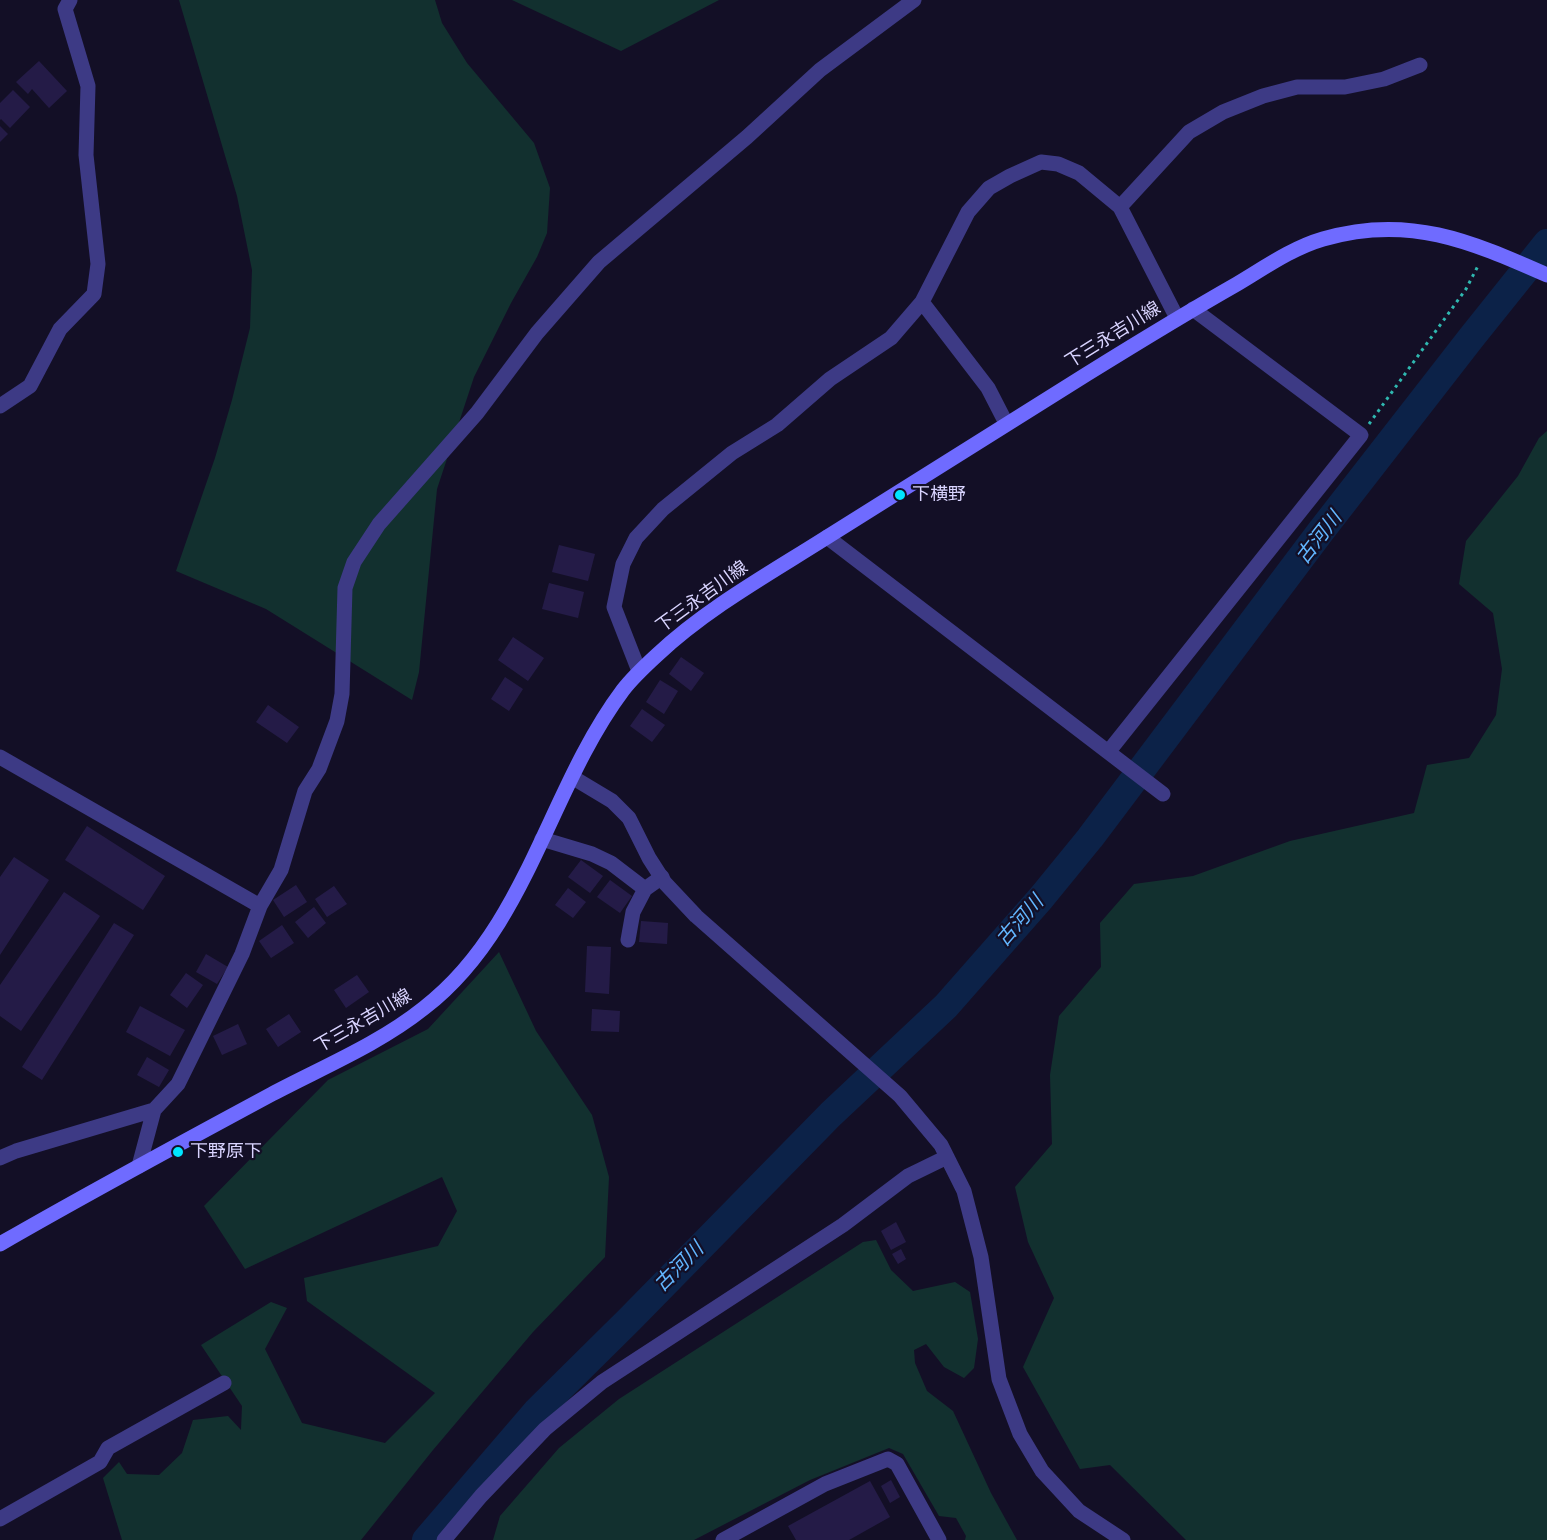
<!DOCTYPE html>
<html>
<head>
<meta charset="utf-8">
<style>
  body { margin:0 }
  canvas { display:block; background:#130f26 }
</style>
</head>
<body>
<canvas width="1547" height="1540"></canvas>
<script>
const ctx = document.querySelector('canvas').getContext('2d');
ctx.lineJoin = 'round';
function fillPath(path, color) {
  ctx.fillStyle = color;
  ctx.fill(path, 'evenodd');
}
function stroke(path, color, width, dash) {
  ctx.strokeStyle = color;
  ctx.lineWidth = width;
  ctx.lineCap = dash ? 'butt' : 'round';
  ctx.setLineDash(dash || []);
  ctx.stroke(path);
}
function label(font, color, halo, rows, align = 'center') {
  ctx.font = font + ' "Alegreya Sans","Noto Sans JP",sans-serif';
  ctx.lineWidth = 4.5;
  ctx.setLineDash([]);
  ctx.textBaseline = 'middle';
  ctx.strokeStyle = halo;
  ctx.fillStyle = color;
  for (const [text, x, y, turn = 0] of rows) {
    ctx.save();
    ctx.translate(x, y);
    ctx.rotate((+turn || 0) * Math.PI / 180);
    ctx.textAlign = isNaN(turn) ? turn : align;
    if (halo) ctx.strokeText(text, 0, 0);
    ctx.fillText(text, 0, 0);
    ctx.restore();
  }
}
fillPath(new Path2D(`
  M179,0H435L442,23L467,63L534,143L550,188L547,233L537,257L511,303L474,377L437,489L419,672L412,700L266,609L176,571L215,458L232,400L250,328L252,270L237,196Z
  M512,0H719L621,51Z
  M1547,431V1540H1186L1110,1465L1080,1469L1023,1367L1054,1298L1028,1242L1015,1187L1052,1144L1050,1075L1059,1016L1101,967L1100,923L1134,884L1193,876L1290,841L1414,813L1427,765L1469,758L1496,715L1502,669L1493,613L1459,584L1466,541L1518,476L1539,438Z
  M499,952L536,1031L592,1115L609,1177L605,1257L533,1332L433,1450L361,1540H122L103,1478L119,1462L127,1474L159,1475L182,1453L193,1420L228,1416L241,1430L242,1406L201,1345L271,1302L287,1308L265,1349L302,1423L385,1443L435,1393L307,1301L304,1278L438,1246L457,1211L442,1177L245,1269L204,1206L328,1080L428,1029Z
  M876,1240L891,1270L913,1291L955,1282L970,1292L978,1339L974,1368L964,1378L944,1367L926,1344L914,1350L915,1363L927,1391L953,1411L991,1493L1017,1540H965L966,1536L956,1518L939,1516L903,1454L889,1448L810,1480L694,1540H493L500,1516L559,1448L619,1399L863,1242Z`), '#12302f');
stroke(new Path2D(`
  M426,1540L536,1412L630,1319L831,1114L946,1006L1041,898L1090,838L1321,531L1471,338L1547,243`), '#0c2248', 28);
fillPath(new Path2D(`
  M39,61L67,91L49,108L32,89L28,94L16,82Z
  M13,90L30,107L10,128L1,119L0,120V103Z
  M0,126L8,134L0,142Z
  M559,545L595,554L588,581L552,572Z
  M549,583L584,592L578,618L542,609Z
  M513,637L544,658L528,681L498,660Z
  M681,657L704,673L691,691L669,674Z
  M505,677L523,689L509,711L491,699Z
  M660,680L678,691L664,714L646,702Z
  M268,705L299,727L287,743L256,722Z
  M642,709L665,725L652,742L630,726Z
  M87,826L165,876L143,910L65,860Z
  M14,857L49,880L0,955V877Z
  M581,860L603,876L590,893L568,877Z
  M610,880L632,896L620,913L597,897Z
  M296,885L307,902L284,917L273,900Z
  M334,886L347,904L327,917L315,899Z
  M568,888L586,902L573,918L555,905Z
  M64,892L100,916L21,1031L0,1016V985Z
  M314,907L326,923L308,938L295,922Z
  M641,921L668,923L667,944L639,942Z
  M114,923L134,935L42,1080L22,1067Z
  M282,925L294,943L271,958L259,941Z
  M587,946L611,947L609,994L585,992Z
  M206,954L228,967L217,984L196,972Z
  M186,973L203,985L187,1008L170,995Z
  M357,975L369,992L346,1008L334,990Z
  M140,1006L185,1030L170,1056L126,1032Z
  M592,1009L620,1011L619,1032L591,1031Z
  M289,1014L301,1032L278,1047L266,1029Z
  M238,1024L247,1044L222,1055L213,1036Z
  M147,1057L169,1070L159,1087L137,1075Z
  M896,1222L906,1242L891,1250L881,1231Z
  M901,1249L906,1259L898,1264L892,1254Z
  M891,1480L900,1497L890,1503L881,1486Z
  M870,1481L890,1517L849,1540H796L788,1526Z`), '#241b47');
stroke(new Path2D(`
  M1369,424L1466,289L1479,264`), '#2fb8b0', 3, [3, 4.5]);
stroke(new Path2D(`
  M1120,207L1189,132L1223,112L1263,96L1297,87H1345L1384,79L1420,65
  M922,302L988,388L1006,423
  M0,406L30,386L60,329L94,294L98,264L86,155L88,86L65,9L70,0
  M827,537L1163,794
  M639,671L614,607L623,564L636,538L663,509L732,453L777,425L830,379L891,338L922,302L968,212L989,188L1010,176L1041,162L1058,164L1079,173L1120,207L1177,318
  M1109,751L1361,435L1193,309
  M0,757L260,906
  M542,839L592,854L611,863L645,889
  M628,940L633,912L645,889L662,877
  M0,1158L16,1151L154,1110
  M139,1166L154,1110L178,1084L242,954L260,906L281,870L305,791L319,769L337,721L342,694L345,588L354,562L379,524L477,413L537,333L599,262L747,137L820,70L914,0
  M0,1519L100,1462L108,1448L224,1383
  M723,1540L825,1484L888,1459L897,1464L939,1540`), '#3d3a85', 15);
stroke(new Path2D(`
  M572,777L612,801L629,818L649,858L665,883L696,916L900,1096L941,1145L964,1191L981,1257L999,1379L1020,1434L1042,1471L1079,1511L1123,1540
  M444,1540L481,1496L545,1429L602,1382L843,1225L908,1176L947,1157`), '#3d3a85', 15);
stroke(new Path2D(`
  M0,1244C90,1192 181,1143 272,1094C323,1067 379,1044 424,1008C527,929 548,790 623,690C633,677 645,666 657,655C706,609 767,575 824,539C912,484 999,429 1087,374C1137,343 1186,313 1237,284C1264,268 1292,248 1323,239C1408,214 1470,241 1547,275`), '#6f6bff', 15);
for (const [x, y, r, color] of [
  [900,495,6,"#00e5ff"],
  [178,1152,6,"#00e5ff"]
]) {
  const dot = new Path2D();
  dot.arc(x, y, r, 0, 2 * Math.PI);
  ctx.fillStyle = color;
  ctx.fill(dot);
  stroke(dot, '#130f26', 2);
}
label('18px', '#d9d4ff', '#130f26', [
  ["下三永吉川線",1113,335,-32],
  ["下三永吉川線",702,597,-36],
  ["下三永吉川線",363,1021,-30]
]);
label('18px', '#d9d4ff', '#130f26', [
  ["下横野",912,495],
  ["下野原下",190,1152]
], 'left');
label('italic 20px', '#62b6ff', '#130f26', [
  ["古河川",1319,538,-52],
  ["古河川",1020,921,-49],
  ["古河川",679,1267,-45]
]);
</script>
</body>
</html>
